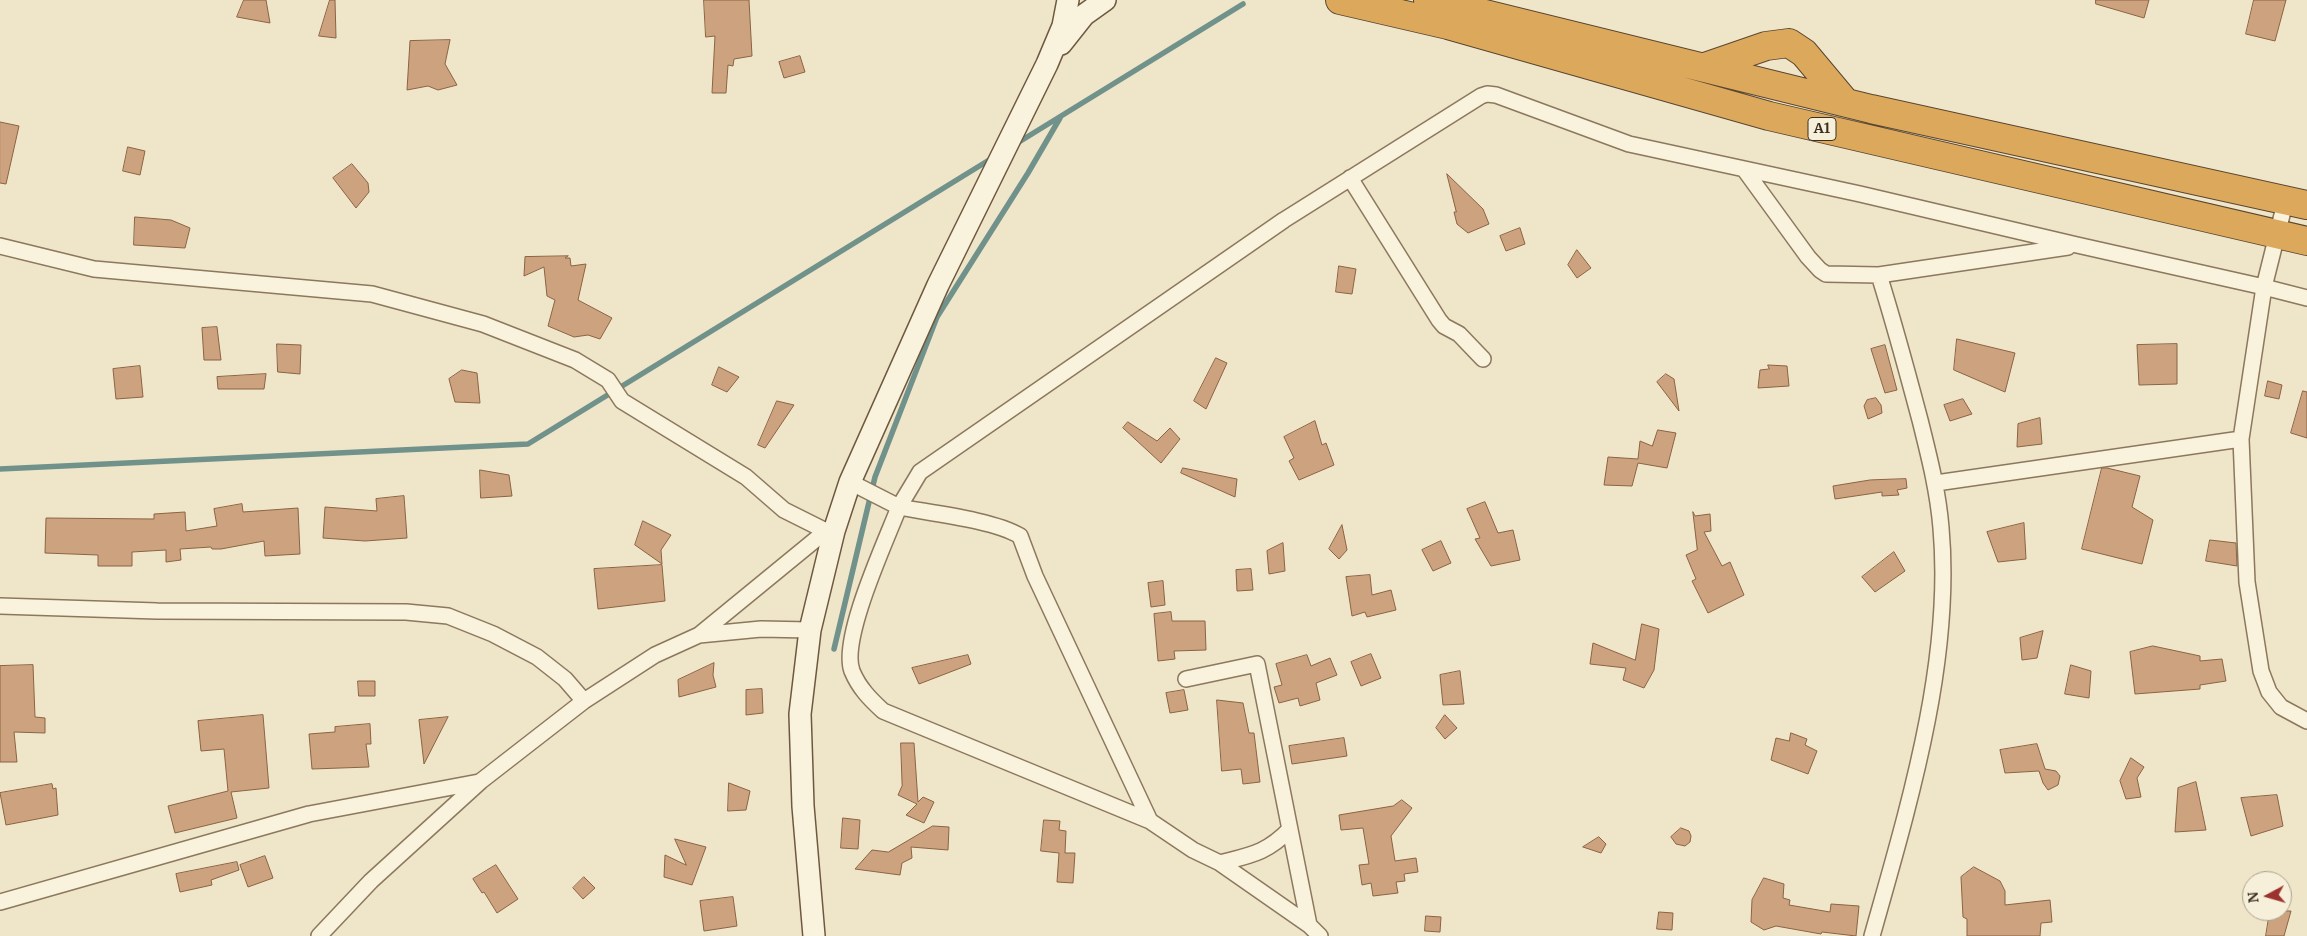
<!DOCTYPE html>
<html>
<head>
<meta charset="utf-8">
<style>
  body { margin:0 }
  #map { position:relative; width:2307px; height:936px; overflow:hidden; background:#efe5c9; font-family:Merriweather,serif }
  canvas { display:block }
  .north { position:absolute; left:2242px; top:871px; width:50px; height:50px; box-sizing:border-box; background:#f6efd9; border:1px solid #aca28f; border-radius:50%; rotate:264deg; font-size:14px; font-weight:700; line-height:20px; text-align:center; color:#3c2f21 }
  .north::after { content:''; display:block; margin:auto; width:18px; height:22px; background:#9b322d; clip-path:polygon(50% 0,100% 100%,50% 72%,0 100%) }
</style>
</head>
<body>
<div id="map">
<canvas width="2307" height="936"></canvas>
<div class="north">N</div>
</div>
<script>
const ctx = document.querySelector('canvas').getContext('2d');
ctx.lineJoin = 'round';
function stroke(path, color, width, dash) {
  ctx.strokeStyle = color;
  ctx.lineWidth = width;
  ctx.lineCap = dash ? 'butt' : 'round';
  ctx.setLineDash(dash || []);
  ctx.stroke(path);
}
function fillPath(path, color) {
  ctx.fillStyle = color;
  ctx.fill(path, 'evenodd');
}
function label(font, color, halo, rows, align = 'center') {
  ctx.font = font + ' Merriweather,serif';
  ctx.lineWidth = 5;
  ctx.setLineDash([]);
  ctx.textBaseline = 'middle';
  ctx.strokeStyle = halo;
  ctx.fillStyle = color;
  for (const [text, x, y, turn = 0] of rows) {
    ctx.save();
    ctx.translate(x, y);
    ctx.rotate((+turn || 0) * Math.PI / 180);
    ctx.textAlign = isNaN(turn) ? turn : align;
    if (halo) ctx.strokeText(text, 0, 0);
    ctx.fillText(text, 0, 0);
    ctx.restore();
  }
}
stroke(new Path2D(`
  M1014,145L1243,4
  M0,469L528,444L994,157
  M834,649L875,477L937,317L1028,173L1060,118`), '#70928b', 5.5);
const building = new Path2D(`
  M244,0H266L270,23L237,17Z
  M330,0H335L336,38L319,36Z
  M704,0H749L752,56L734,59L733,66L728,65L726,93H712L715,36L706,37Z
  M2096,0H2149L2144,18L2096,4Z
  M2254,0H2286L2275,41L2246,34Z
  M450,40L445,64L457,85L438,90L428,86L407,90L410,41Z
  M800,56L805,72L784,78L779,62Z
  M0,122L19,126L6,184L0,183Z
  M128,147L145,151L140,175L123,171Z
  M352,164L368,183L369,192L356,208L333,178Z
  M1447,174L1483,209L1489,224L1468,233L1457,224L1454,212H1456Z
  M135,217L171,220L190,228L185,248L134,245Z
  M1520,228L1525,244L1506,251L1500,236Z
  M1577,250L1591,268L1577,278L1568,265Z
  M568,256L565,258H570L571,266L586,264L578,300L612,318L600,339L588,335L574,337L548,326L555,300L547,296L544,267L524,276L525,257Z
  M1339,266L1356,269L1352,294L1336,292Z
  M217,327L221,360H204L202,328Z
  M1957,339L2015,353L2005,392L1954,370Z
  M277,344L301,345L300,374L278,372Z
  M2177,344V384L2139,385L2137,345Z
  M1885,345L1897,390L1885,393L1871,349Z
  M1216,358L1227,363L1206,409L1194,401Z
  M1768,365L1787,366L1789,386L1758,388L1760,370L1769,369Z
  M140,366L143,397L116,399L113,369Z
  M719,367L739,377L727,392L712,385Z
  M462,370L477,373L480,403L455,402L449,379Z
  M266,374L264,389H218L217,377Z
  M1666,374L1674,379L1679,411L1657,382Z
  M2268,381L2282,385L2279,399L2265,396Z
  M2303,391L2307,392V438L2291,433Z
  M1876,398L1881,405L1882,413L1868,419L1864,406L1867,400Z
  M1963,399L1972,414L1950,421L1944,405Z
  M777,401L794,405L765,448L758,445Z
  M2040,418L2042,444L2017,447L2018,424Z
  M1315,421L1322,445L1326,443L1334,465L1299,480L1289,461L1294,458L1284,437Z
  M1128,422L1157,441L1170,428L1180,439L1161,463L1123,428Z
  M1658,430L1676,433L1667,468L1638,463L1632,486L1604,485L1608,457L1638,459L1640,441L1652,446Z
  M1183,468L1237,479L1235,497L1181,473Z
  M2102,468H2107L2140,476L2132,507L2153,520L2142,564L2082,549Z
  M480,470L509,475L512,496L481,498Z
  M1906,479L1907,488L1897,490L1899,495L1882,496V492L1835,499L1833,486L1870,480Z
  M404,496L407,538L365,541L323,538L325,507L377,511L376,499Z
  M1485,502L1498,533L1513,530L1520,560L1491,566L1475,539L1480,538L1467,509Z
  M242,504L243,512L298,508L300,554L265,556L264,541L221,549H212L211,547L180,549L181,560L166,562V550L132,552V566H98V555L45,553L46,518L154,519V514L185,512L186,531L217,526L214,509Z
  M1693,512L1695,516L1710,514L1711,531L1704,532L1722,566L1730,562L1744,595L1708,613L1692,581L1696,579L1686,555L1697,550Z
  M643,521L671,535L661,550L662,564L635,545Z
  M2024,523L2026,559L1998,562L1987,532Z
  M1342,525L1347,550L1339,559L1329,549Z
  M2210,540L2236,543L2237,566L2206,561Z
  M1441,541L1451,563L1433,571L1422,550Z
  M1283,543L1285,571L1269,574L1267,551Z
  M1894,552L1905,571L1875,592L1862,577Z
  M662,565L665,601L598,609L594,569Z
  M1251,569L1253,590L1237,591L1236,570Z
  M1370,575L1372,595L1391,590L1396,610L1367,617L1365,612L1352,616L1346,577Z
  M1163,581L1165,605L1151,607L1148,583Z
  M1171,612L1172,621H1205L1206,650L1174,651L1175,659L1158,661L1154,614Z
  M1642,624L1659,629L1654,670L1644,688L1623,680L1626,668L1590,664L1593,643L1635,660Z
  M2043,631L2037,658L2022,660L2020,638Z
  M2153,646L2200,656V661L2222,659L2226,681L2200,685V689L2135,694L2130,652Z
  M1371,654L1381,678L1361,686L1351,662Z
  M968,655L971,664L919,684L912,668Z
  M1307,655L1311,666L1330,658L1337,675L1316,683L1320,700L1300,706L1298,698L1279,703L1274,687L1282,685L1276,664Z
  M714,663L713,675L716,687L679,697L678,680Z
  M33,665L35,717L45,718V733L14,732L17,762H0V666Z
  M2071,665L2091,671L2089,698L2065,694Z
  M1460,671L1464,704L1443,705L1440,675Z
  M358,681H375V696H359Z
  M762,689L763,713L746,715V690Z
  M1184,690L1188,710L1170,713L1166,693Z
  M1217,700L1243,703L1249,733H1254L1260,782L1243,784L1241,769L1222,771Z
  M263,715L269,788L231,792L237,818L175,833L168,806L228,791L224,749L201,751L198,721Z
  M1445,715L1457,728L1445,739L1436,728Z
  M448,717L424,764L419,720Z
  M370,724L371,744H366L369,767L312,769L309,734L335,732V727Z
  M1791,733L1807,739L1805,745L1817,751L1808,774L1771,760L1776,738L1789,741Z
  M1344,738L1347,756L1292,764L1289,746Z
  M901,743H914L918,802L923,797L934,802L924,823L906,815L917,804L898,795L902,786Z
  M2037,744L2045,769L2056,771L2060,776L2058,785L2048,790L2043,783L2039,771L2005,773L2000,750Z
  M2131,758L2144,767L2137,778L2141,797L2126,799L2120,781Z
  M2196,782L2206,830L2175,832L2178,788Z
  M729,783L750,791L746,810L728,811Z
  M52,784L53,789L56,788L58,815L6,825L0,793Z
  M2277,795L2283,826L2251,836L2241,798Z
  M1402,800L1412,808L1391,836L1395,861L1416,858L1418,872L1404,874L1405,881L1396,882L1398,893L1373,896L1371,883L1362,885L1359,865L1369,864L1363,828L1341,830L1339,815L1393,806Z
  M843,818L860,820L858,849L841,848Z
  M1044,820L1060,821L1059,830L1066,831L1065,853H1075L1073,883L1057,882L1059,853L1041,851Z
  M933,826L949,827L948,850L911,847L912,858L902,863L900,875L855,869L872,850L888,852Z
  M1681,828L1689,831L1691,836L1690,842L1685,846L1676,844L1671,837Z
  M1599,837L1606,844L1601,853L1583,847Z
  M675,839L706,847L692,885L664,877L665,855L686,865Z
  M265,856L273,878L248,887L240,865Z
  M237,862L239,870L211,880L212,885L180,892L176,874Z
  M496,865L518,899L497,913L484,892L482,893L473,879Z
  M1974,867L2000,881L2005,891V905L2050,900L2052,922L2041,923L2040,936H1967V919L1963,917L1961,877Z
  M584,877L595,888L583,899L573,888Z
  M1764,878L1784,884L1783,898L1790,900L1789,905L1830,912L1831,904L1859,906L1856,936L1822,932L1821,934L1776,926L1764,930L1751,922L1752,900Z
  M733,897L737,926L704,931L700,901Z
  M2270,911H2291L2284,936H2266Z
  M1659,912L1673,913L1672,930L1657,929Z
  M1426,916L1441,917L1440,932L1425,931Z`);
fillPath(building, '#cda37f');
stroke(building, '#8b6343', 1);
const street = new Path2D(`
  M1744,169L1808,257L1820,270L1826,274L1879,275L2068,247
  M1350,178L1439,320L1444,326L1459,334L1483,359
  M2286,199L2264,287L2241,439L2247,582L2261,671L2269,692L2281,707L2307,721
  M0,246L94,269L372,294L483,324L575,360L608,380L622,401L746,477L784,510L826,531H834
  M850,482L899,507C886,541 840,639 852,671C859,688 870,699 883,711L1150,821L1193,850L1220,863L1309,925L1320,936
  M1936,483L2241,439
  M0,606L157,611L406,612L448,616L493,634L537,657L565,679L584,701
  M699,635L826,531
  M1186,679L1257,664L1309,925
  M1150,821L1035,576L1020,536C994,520 930,513 899,507L920,472L1284,220L1481,96L1487,94L1496,95L1629,144L1860,194L2077,245L2264,287L2307,298
  M1220,863C1251,855 1267,853 1290,829
  M0,902L309,814L479,782
  M319,936L371,881L481,781L584,701L655,655L699,635L761,629L810,630
  M1872,936C1908,808 1953,662 1941,528C1938,491 1929,456 1920,420C1907,371 1894,323 1879,275`);
const secondary = new Path2D(`
  M1061,44L1084,15L1105,0
  M814,936L803,806L800,714L810,630L834,531L850,482L938,285L1047,64L1063,26L1068,0`);
const highway = new Path2D(`
  M1340,0L1448,25L1769,116L2307,241
  M1428,0L1871,109L2307,205
  M1705,67L1766,46L1789,43L1804,53L1845,102`);
stroke(street, '#8c785d', 18);
stroke(secondary, '#6e5940', 24);
stroke(highway, '#5a4631', 30);
stroke(street, '#f9f2dd', 15);
stroke(secondary, '#f9f2dd', 21);
stroke(highway, '#dca95c', 28);
for (const [x, y, w] of [
  [1822,129,28]
]) {
  const box = new Path2D();
  box.roundRect(x - w / 2, y - 11.5, w, 23, 4);
  ctx.fillStyle = '#f6efd9';
  ctx.fill(box);
  stroke(box, '#3c2f21', 1);
}
label('bold 14px', '#3c2f21', null, [
  ["A1",1822,129]
]);
</script>
</body>
</html>
